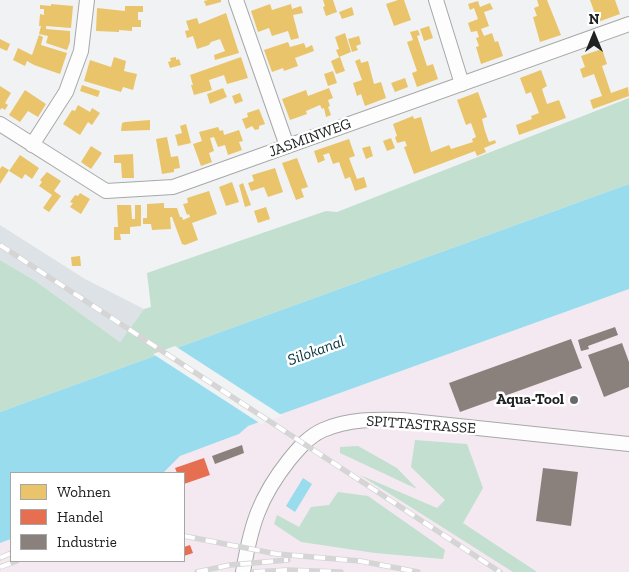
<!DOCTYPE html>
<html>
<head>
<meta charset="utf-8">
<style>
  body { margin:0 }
  #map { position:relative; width:629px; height:572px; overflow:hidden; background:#f1f2f3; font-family:"Zilla Slab",serif }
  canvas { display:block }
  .legend { position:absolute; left:10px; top:472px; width:175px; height:90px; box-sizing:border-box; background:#fff; border:1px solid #a6a6a7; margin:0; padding:6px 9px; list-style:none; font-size:15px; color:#202122 }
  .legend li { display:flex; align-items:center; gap:10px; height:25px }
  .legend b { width:25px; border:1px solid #a6a6a7 }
  .north { position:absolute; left:569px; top:10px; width:50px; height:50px; -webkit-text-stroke:4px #fff; paint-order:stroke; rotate:0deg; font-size:14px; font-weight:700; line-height:20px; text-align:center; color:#202122 }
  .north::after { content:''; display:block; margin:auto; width:18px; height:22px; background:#202122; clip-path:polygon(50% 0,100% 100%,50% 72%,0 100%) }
</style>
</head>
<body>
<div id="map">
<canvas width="629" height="572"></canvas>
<ul class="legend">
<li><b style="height:14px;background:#e9c46a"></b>Wohnen</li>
<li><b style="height:14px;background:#e76f51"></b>Handel</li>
<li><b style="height:14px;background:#8a817c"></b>Industrie</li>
</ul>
<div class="north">N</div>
</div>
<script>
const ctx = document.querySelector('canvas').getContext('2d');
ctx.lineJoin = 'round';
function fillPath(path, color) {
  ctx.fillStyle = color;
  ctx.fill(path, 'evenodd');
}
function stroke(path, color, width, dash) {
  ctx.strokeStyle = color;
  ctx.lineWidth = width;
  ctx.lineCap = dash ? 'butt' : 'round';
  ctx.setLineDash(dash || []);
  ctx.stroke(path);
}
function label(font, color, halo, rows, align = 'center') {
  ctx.font = font + ' "Zilla Slab",serif';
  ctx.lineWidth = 5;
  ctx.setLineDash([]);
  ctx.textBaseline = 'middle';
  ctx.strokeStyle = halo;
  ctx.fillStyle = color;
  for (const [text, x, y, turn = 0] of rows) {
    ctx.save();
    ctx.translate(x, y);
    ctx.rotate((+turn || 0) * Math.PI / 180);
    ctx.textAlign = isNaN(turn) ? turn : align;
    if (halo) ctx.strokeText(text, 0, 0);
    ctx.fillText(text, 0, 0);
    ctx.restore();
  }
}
fillPath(new Path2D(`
  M0,225L85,279L144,309L120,342L34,280L0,260Z`), '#dde2e6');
fillPath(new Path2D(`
  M629,289V572H0V543L11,539V561H184V473H163L180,456L239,434L248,426Z`), '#f4e9f1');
fillPath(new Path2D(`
  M629,98V184L0,412V260L34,280L120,342L144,309L151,307L147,273L326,211L337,212Z
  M415,440L467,444L483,488L463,523L537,572H513L360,475L437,508L445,500L411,467Z
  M358,446L397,468L417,489L340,453V447Z
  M338,492L368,496L445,550L443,559L375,553L301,542L274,524L277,515L299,527L311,507L329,505Z`), '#c2dfd0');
fillPath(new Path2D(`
  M629,184V289L248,426L239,434L180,456L163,473H11V539L0,543V412Z
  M303,478L312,484L295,512L286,506Z`), '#98dced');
fillPath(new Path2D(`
  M175,346L283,416L261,424L153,354Z`), '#f1f2f3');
fillPath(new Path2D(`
  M208,0H221V2L206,6L204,1Z
  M323,0H333L337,12L326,16L323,7L325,6Z
  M398,0H404L411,20L394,26L386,4Z
  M537,0H547L561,35L540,42L533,17L537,16L534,8L539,6Z
  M590,0H615L620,14L598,22Z
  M478,1L480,7L490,3L493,9L484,12L489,26L481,29L484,36L492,33L495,42L498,41L503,56L481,64L476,47L479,46L476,38L479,37L477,31L471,32L468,23L478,19L474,8L470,10L468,4Z
  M51,4L73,6L71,28L46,26V29L70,31V42L67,50L46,43L48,36L39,34L41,26H39L40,14L44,15V9H40V5L51,6Z
  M270,4L272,10L291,4L292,9L301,6L303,13L293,15L299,38L291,40L288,31L272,36L269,28L258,32L251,11Z
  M125,6H143V12H138V20H141V27H132V31L119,30V32L96,31L97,8L125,11Z
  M352,7L354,15L342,19L339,12Z
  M226,13L239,53L215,60L214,55L225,51L220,39L211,42L209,45L197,49L193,36L187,38L185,31L189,30L186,21L197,18L199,24Z
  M429,26L433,38L424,41L420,29Z
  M418,30L420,35L417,36L427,66L433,64L438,79L417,87L412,73L417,71L407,42L413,40L410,32Z
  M345,33L351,52L339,57L336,50L339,49L335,37Z
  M39,35L43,37L41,45L67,53L60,74L34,65L27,61L25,66L13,60L18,48L32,55Z
  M359,36L361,44L356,46L358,50L352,52L348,39Z
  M0,39L10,44L7,51L0,48Z
  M288,42L290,47L304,43L306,48L312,45L314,51L295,58L298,66L284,71L283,68L272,72L264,50Z
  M602,49L607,64L602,66L611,93L628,87L629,96L593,109L590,100L602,96L594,74L583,78L580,69L585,67L581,56Z
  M114,57L126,61L124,71L137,74L133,90L123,87L121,92L84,81L90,60L111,67Z
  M176,57V60L179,59L181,65L170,68L168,62L171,61L170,58Z
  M241,57L248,78L227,84L224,75L209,80L212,90L194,95L191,85H193L190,75Z
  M340,57L345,71L336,74L331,61Z
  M360,59L361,63L368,61L374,84L381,82L386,98L365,106L361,94L357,96L353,83L362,80L355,61Z
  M541,70L547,86L542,89L547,104L559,100L566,118L519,135L516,125L532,119L531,116L539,113L531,92L526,94L520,78Z
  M333,71L337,83L328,86L324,74Z
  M405,78L408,87L395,92L391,83Z
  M82,85L100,91L98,97L80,91Z
  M0,86L11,93L5,103L8,105L5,110L2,108L0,110Z
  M223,88L227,97L210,104L207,94Z
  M329,88L333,98L328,100L330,106L328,107L331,115L326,117L324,108L322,109L320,105L306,111L307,114L290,120L282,99L306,90L308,96Z
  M25,90L46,104L38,117L28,111L20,122L9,115Z
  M478,92L487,117L482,119L485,131L489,142L495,140L496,143L484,148L486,152L477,156L475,151L414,174L404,147L407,146L405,141L397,143L395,137L397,136L393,124L413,116L414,119L421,117L431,152L449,145L451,149L473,142L472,139L476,137L471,123L466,125L457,100Z
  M240,93L243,101L235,104L232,96Z
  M78,105L90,112L92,108L100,113L92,125L88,122L80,135L63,124L72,110L75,111Z
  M259,109L265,124L259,126V129L255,130L252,126L246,129L242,119L248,117L247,113Z
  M150,120V130L121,131L122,123L125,122Z
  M186,124L191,143L178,146L175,135L182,133L180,126Z
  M218,127L220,131L223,130L224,135L239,130L243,141L239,142L242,150L228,155L225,145L218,147L214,137L210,138L214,151L209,153L212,162L201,166L193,144L202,141L199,132Z
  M167,137L171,157L178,156L180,168L174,169V172L162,174L156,139Z
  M391,138L395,148L387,151L383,141Z
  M349,139L355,156L349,158L357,179L364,177L367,187L355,191L350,177L345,179L339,162L333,164L329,153L323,155L325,160L318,163L314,151Z
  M91,146L102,153L91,169L81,162Z
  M370,146L373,156L366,159L362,148Z
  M133,154L134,178H122L121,163H114V155Z
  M20,155L39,168L32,179L25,174L22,179L9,171Z
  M297,158L308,187L301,189L304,197L296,200L282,163Z
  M2,166L9,170L0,184V169Z
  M275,168L283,192L268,197L264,187L251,191L248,183L254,181L252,175Z
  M47,172L61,181L54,191L61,196L49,212L43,208L52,195L39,186L42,182L40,180Z
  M232,182L239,202L226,206L219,187Z
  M243,183L251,205L245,207L239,185Z
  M209,191L217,214L192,223L198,240L185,245L182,244L172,217H170L171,229L152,230L151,224H143V218H147V204L164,203V208H177L180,217H182L183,220L190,217L189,214L187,215L183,204L188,203L187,198Z
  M80,193L90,199L81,214L70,207L73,203L70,202L75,195L78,196Z
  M117,205H131L132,219H135V205H141V226L130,227V234H120L121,240H114V227H118Z
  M266,207L270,219L258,223L254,211Z
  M80,256L81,266H72L71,257Z`), '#e9c46a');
fillPath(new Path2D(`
  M204,458L210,475L184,484V473H177L175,468Z
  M190,545L193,553L184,556V547Z`), '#e76f51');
fillPath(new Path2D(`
  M615,327L618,335L588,346L589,349L581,351L578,340Z
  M571,339L582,368L460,412L449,383Z
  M622,343L629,362V387L604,397L588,355Z
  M242,445L244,453L215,464L212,456Z
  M543,468L578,472L571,526L536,521Z`), '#8a817c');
const minor = new Path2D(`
  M236,0L287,146
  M436,0L462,84
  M0,124L106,191L173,187L629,24
  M32,145L66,92L81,51L87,0
  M243,572C251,525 259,498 289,460C298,449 309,436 323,430C348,419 375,419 402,420L629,444`);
stroke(minor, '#a7a8a8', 16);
stroke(minor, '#fdfdfd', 14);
const rail = new Path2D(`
  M0,245L500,572
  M184,536L277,554L360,561L418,572
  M0,558L11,553
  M0,567L17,561
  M197,572L230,565L288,560
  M254,572L288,570L341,572`);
stroke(rail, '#d5d5d6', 5.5);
stroke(rail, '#fff', 4, [11]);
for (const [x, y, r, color] of [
  [574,400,5,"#696a6b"]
]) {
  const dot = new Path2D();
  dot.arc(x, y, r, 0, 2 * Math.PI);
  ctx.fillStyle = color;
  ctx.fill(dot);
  stroke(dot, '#fff', 2);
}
label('15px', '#202122', '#fff', [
  ["JASMINWEG",310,138,-20],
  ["SPITTASTRASSE",421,425,4]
]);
label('bold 15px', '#202122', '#fff', [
  ["Aqua-Tool",564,400]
], 'right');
label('italic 16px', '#003039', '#fff', [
  ["Silokanal",316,351,-20]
]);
</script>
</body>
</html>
